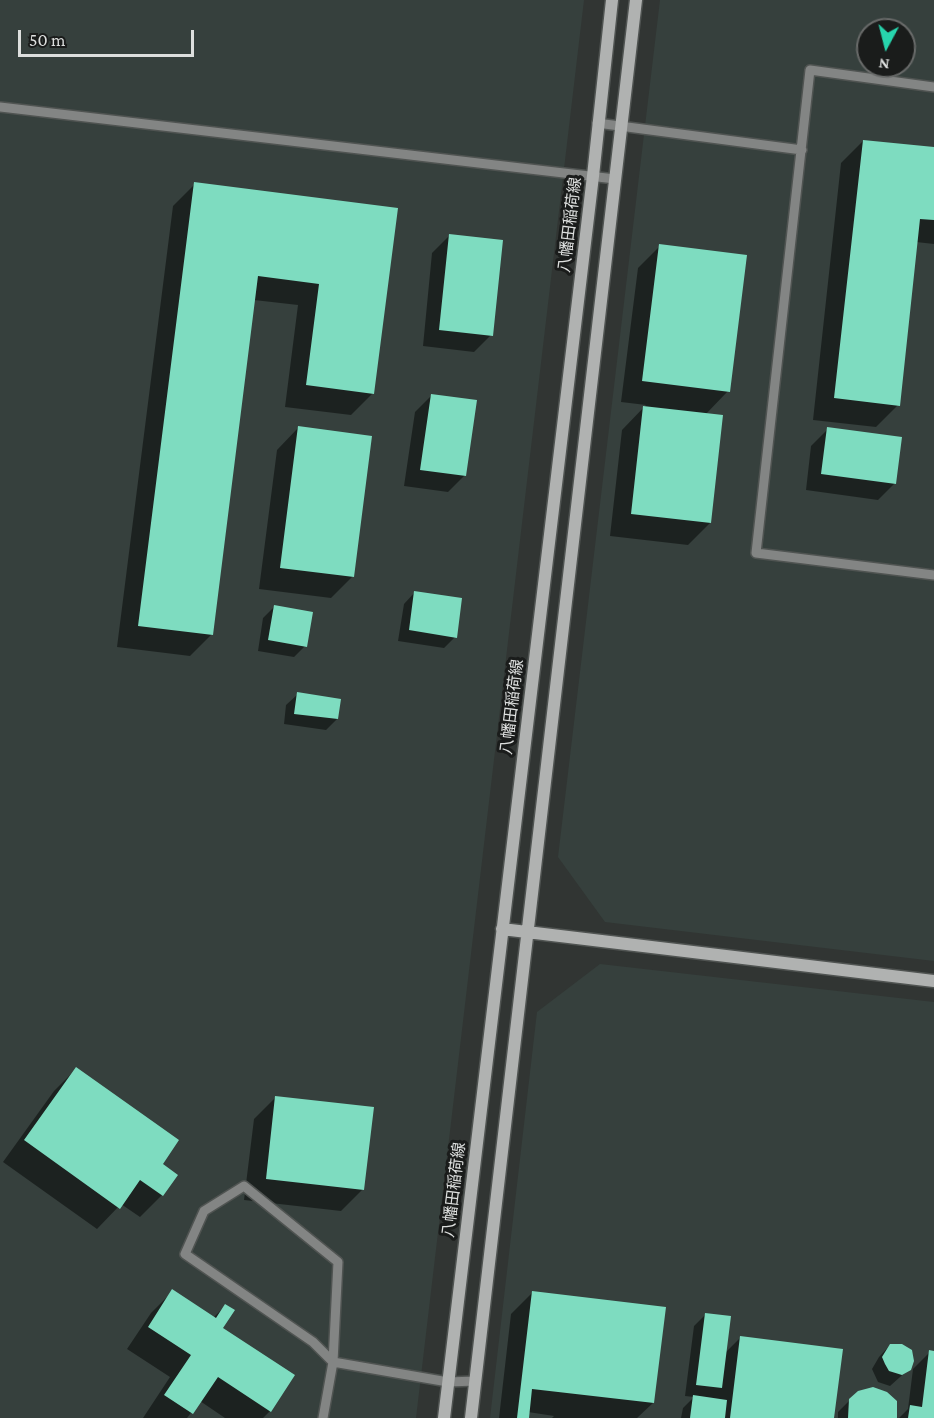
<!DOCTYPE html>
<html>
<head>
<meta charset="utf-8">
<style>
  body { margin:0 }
  #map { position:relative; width:934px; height:1418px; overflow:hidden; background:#313533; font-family:"Crimson Pro",serif }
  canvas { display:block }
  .north { position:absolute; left:856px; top:18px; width:60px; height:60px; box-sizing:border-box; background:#1a1c1b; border:2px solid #686a69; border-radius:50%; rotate:187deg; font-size:16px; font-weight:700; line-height:24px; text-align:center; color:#dddfde }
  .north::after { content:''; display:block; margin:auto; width:21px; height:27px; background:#27d5ad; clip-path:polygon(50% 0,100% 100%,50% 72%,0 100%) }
  .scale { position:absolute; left:18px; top:30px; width:176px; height:27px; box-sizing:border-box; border:3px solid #dddfde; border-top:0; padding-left:8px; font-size:18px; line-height:21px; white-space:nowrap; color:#dddfde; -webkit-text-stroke:4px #1a1c1b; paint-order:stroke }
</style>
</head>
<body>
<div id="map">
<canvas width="934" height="1418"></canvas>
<div class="north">N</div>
<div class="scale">50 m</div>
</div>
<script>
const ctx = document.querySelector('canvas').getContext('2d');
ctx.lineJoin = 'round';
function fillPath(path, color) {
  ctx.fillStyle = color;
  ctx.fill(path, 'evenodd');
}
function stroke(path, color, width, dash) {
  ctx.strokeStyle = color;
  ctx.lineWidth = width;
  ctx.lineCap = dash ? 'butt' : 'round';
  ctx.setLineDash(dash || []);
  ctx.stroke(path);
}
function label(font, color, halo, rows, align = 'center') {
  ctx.font = font + ' "Crimson Pro","Noto Sans JP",serif';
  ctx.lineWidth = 6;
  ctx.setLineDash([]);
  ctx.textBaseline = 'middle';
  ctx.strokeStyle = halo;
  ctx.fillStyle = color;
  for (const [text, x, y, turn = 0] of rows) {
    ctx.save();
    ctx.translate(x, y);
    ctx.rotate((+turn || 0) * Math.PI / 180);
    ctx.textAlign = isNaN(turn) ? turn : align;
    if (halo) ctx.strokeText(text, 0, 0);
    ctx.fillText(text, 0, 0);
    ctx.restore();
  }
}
fillPath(new Path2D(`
  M0,0H584L416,1418H0Z
  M660,0H934V961L605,922L558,857ZM868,30H904V66H868Z
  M600,964L934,1002V1418H490L537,1012Z`), '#36403d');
fillPath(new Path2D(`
  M863,141L934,149V244L916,242L898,405L876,427L813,420L841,163Z
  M195,184L396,209L373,393L351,415L285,407L298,305L254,300L212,634L190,656L117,647L173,206Z
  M449,236L491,335L474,352L423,346L432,253Z
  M660,246L728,391L705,415L710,523L688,545L610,536L622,430L646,405L621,402L638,268Z
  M432,395L465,475L448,492L404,486L415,412Z
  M298,428L353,576L331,598L259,589L277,450Z
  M828,429L895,483L878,500L806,490L811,446Z
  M415,592L455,637L444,648L398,641L404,604Z
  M274,607L305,646L294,657L258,651L263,618Z
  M298,694L337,719L326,730L284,724L286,705Z
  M76,1069L160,1164L176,1175L162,1195L140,1217L121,1204L97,1229L3,1162L54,1091Z
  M276,1097L363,1189L341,1211L244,1200L254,1119Z
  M173,1291L213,1318L225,1306L221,1328L270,1411L263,1418H225L200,1401L187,1418H143L170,1377L127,1349L151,1313Z
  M533,1292L653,1403L637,1418H552L554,1416L528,1412L527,1418H499L511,1314Z
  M705,1315L725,1353L740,1338L833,1418H681L683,1408L694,1397L685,1396L694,1326Z
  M890,1345L909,1369L890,1386L878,1382L872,1369L879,1357Z
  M930,1352L934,1353V1418H899L908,1409L913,1369Z
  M850,1400L896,1418H838V1412Z`), '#0007');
fillPath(new Path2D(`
  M863,140L934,147V220L920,219L900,406L834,398Z
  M194,182L398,208L374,394L306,385L319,284L258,276L213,635L138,626Z
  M449,234L503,240L493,336L439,330Z
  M659,244L747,255L730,392L642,381Z
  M431,394L477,400L466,476L420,470Z
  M643,406L723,415L711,523L631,514Z
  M298,426L372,436L354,577L280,568Z
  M827,427L902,437L896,484L821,474Z
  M414,591L462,598L457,638L409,630Z
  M274,605L313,612L307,647L268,640Z
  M297,692L341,699L338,719L294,714Z
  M76,1067L179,1140L163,1164L178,1175L163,1196L140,1180L120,1209L24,1140Z
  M275,1096L374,1107L364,1190L266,1179Z
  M172,1289L216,1318L225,1304L235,1310L223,1328L295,1375L271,1412L218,1377L193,1414L164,1395L191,1355L148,1327Z
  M532,1291L666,1307L654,1403L532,1389L529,1418H517Z
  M705,1313L731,1316L722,1388L696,1385Z
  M740,1336L843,1349L834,1418H730Z
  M890,1344H902L912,1350L914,1361L911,1370L902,1375L889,1371L885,1364L882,1357Z
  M929,1350L934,1351V1418H908L910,1405L922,1407Z
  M873,1387L887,1392L897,1401V1418H848L849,1399L858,1391Z
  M693,1395L727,1400L725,1418H690Z`), '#7edcc0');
const lane = new Path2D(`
  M934,87L810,70L756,553L934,575
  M0,107L615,179
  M597,123L802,150
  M244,1186L338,1262L333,1362L313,1342L185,1254L204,1211Z
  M323,1418L333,1362L448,1382L476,1381`);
const secondary = new Path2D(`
  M502,929L934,981
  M444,1418L593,176L612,0
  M471,1418L636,0`);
stroke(lane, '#505452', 12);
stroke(secondary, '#505452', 15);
stroke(lane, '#838584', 9);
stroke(secondary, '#b0b2b1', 12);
label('16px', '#dddfde', '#1a1c1b', [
  ["八幡田稲荷線",570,225,-83],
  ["八幡田稲荷線",512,707,-83],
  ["八幡田稲荷線",454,1190,-83]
]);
</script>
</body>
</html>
